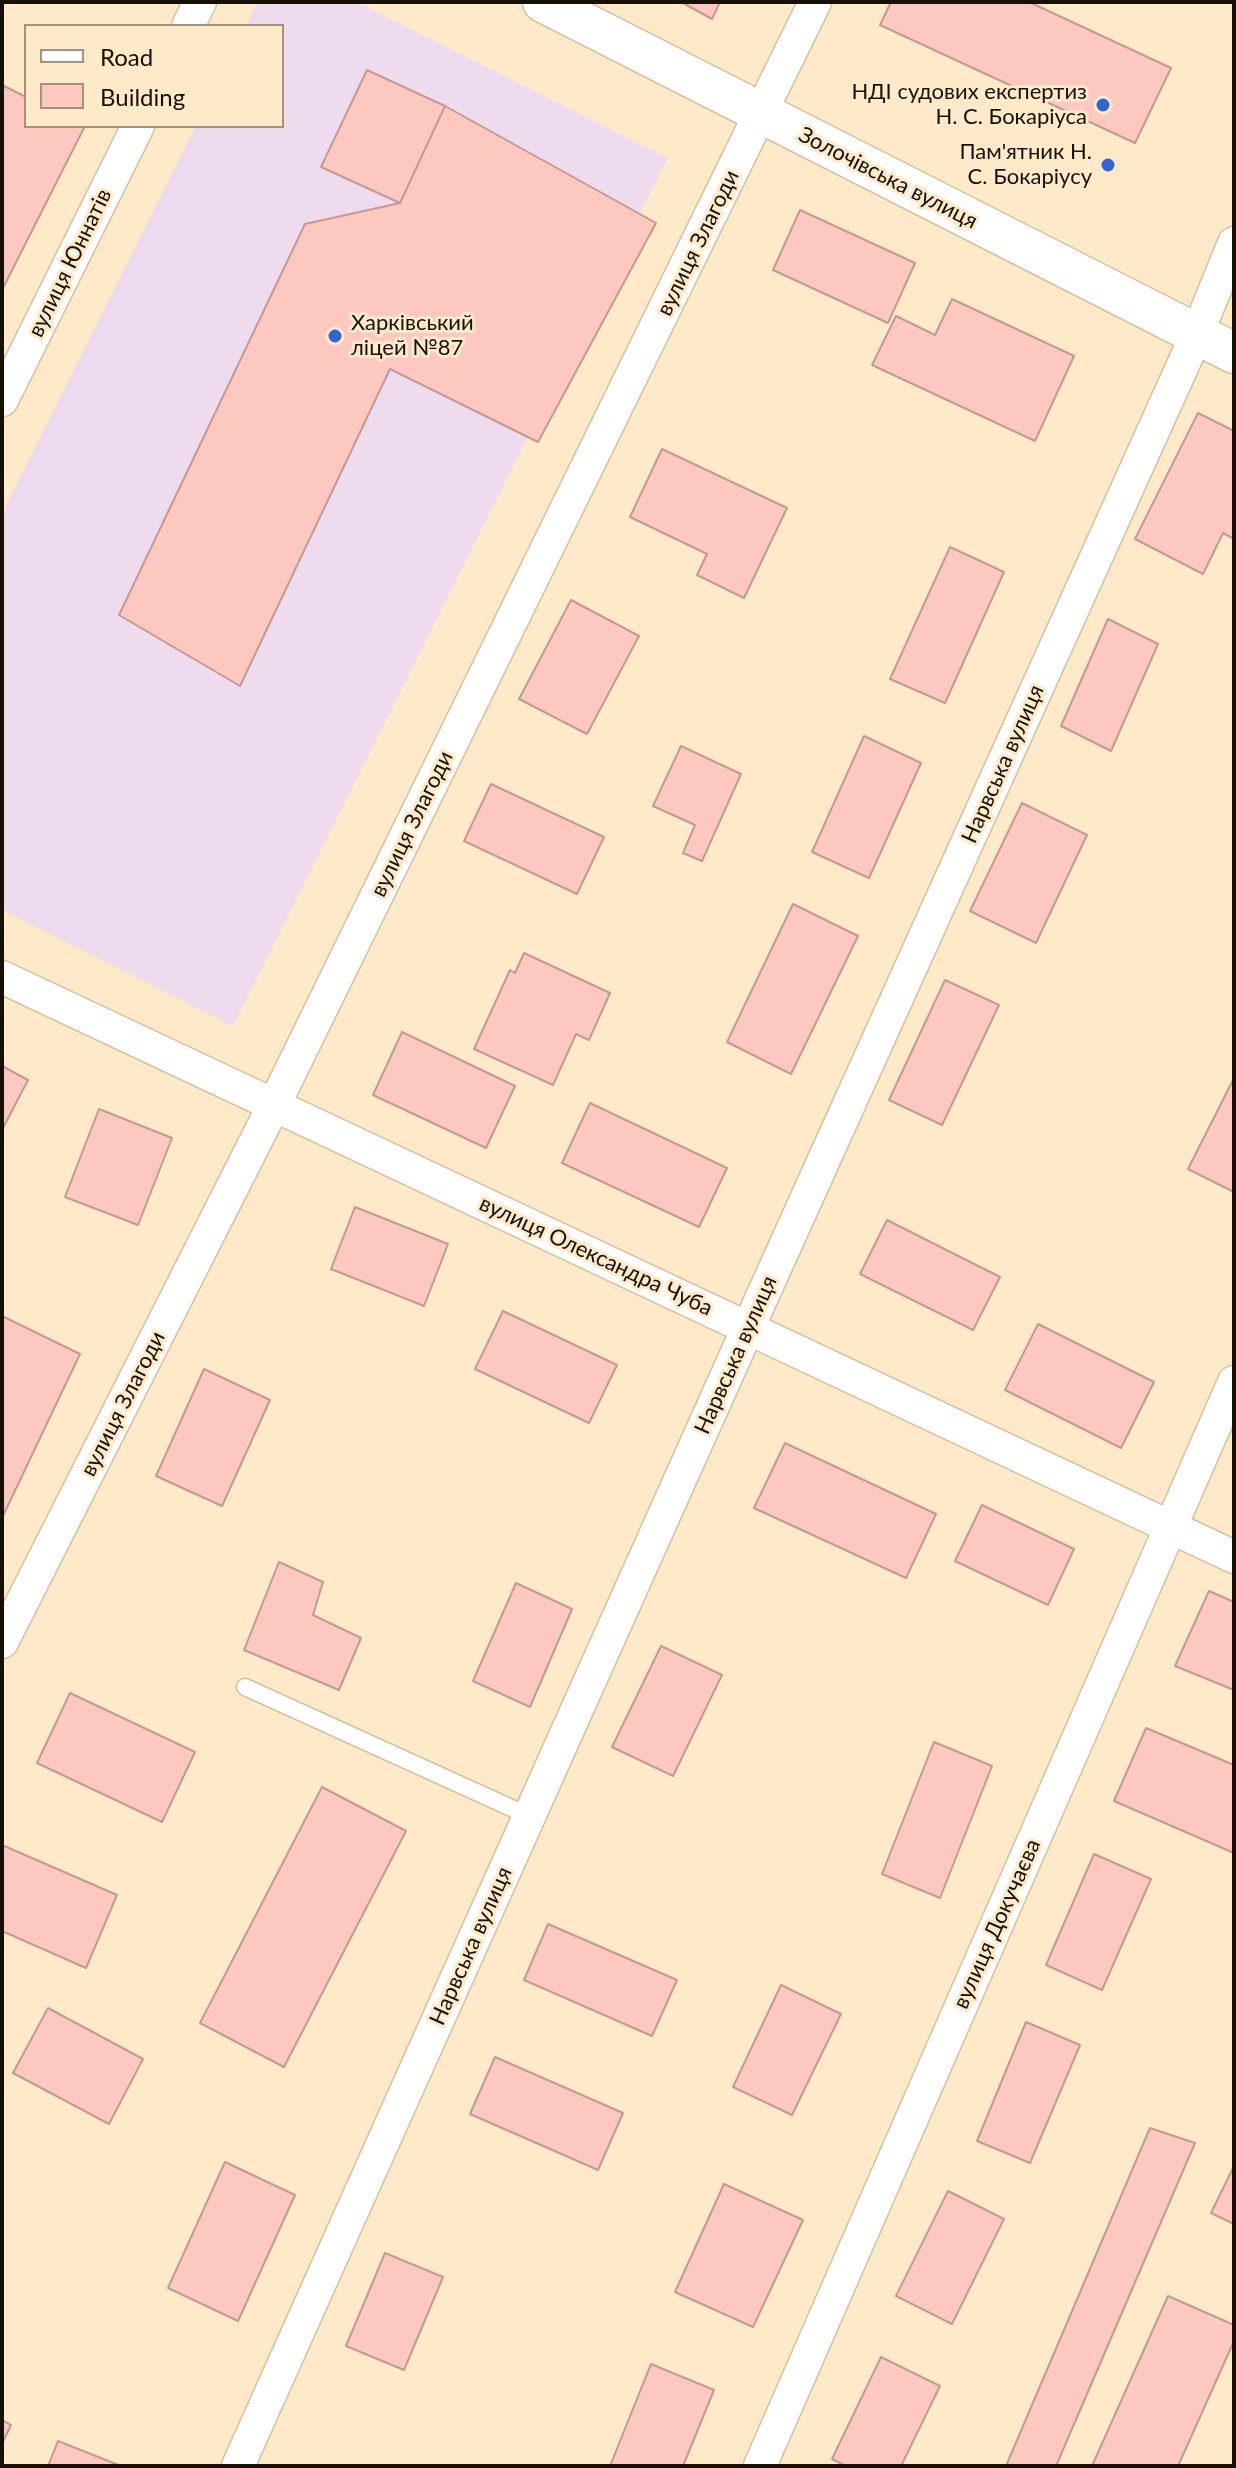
<!DOCTYPE html>
<html>
<head>
<meta charset="utf-8">
<style>
  body { margin:0 }
  #map { position:relative; width:1236px; height:2468px; overflow:hidden; background:#feeac8; font-family:Lato,sans-serif }
  canvas { display:block }
  .frame { position:absolute; inset:0; border:4px solid #171005; pointer-events:none }
  .legend { position:absolute; left:24px; top:24px; width:260px; height:104px; box-sizing:border-box; background:#feeac8; border:2px solid #a2937a; margin:0; padding:10px 14px; list-style:none; font-size:24px; color:#171005 }
  .legend li { display:flex; align-items:center; gap:16px; height:40px }
  .legend b { width:40px; border:2px solid #a2937a }
</style>
</head>
<body>
<div id="map">
<canvas width="1236" height="2468"></canvas>
<div class="frame"></div>
<ul class="legend">
<li><b style="height:10px;background:#fff"></b>Road</li>
<li><b style="height:22px;background:#fdc8c0"></b>Building</li>
</ul>
</div>
<script>
const ctx = document.querySelector('canvas').getContext('2d');
ctx.lineJoin = 'round';
function fillPath(path, color) {
  ctx.fillStyle = color;
  ctx.fill(path, 'evenodd');
}
function stroke(path, color, width, dash) {
  ctx.strokeStyle = color;
  ctx.lineWidth = width;
  ctx.lineCap = dash ? 'butt' : 'round';
  ctx.setLineDash(dash || []);
  ctx.stroke(path);
}
function label(font, color, halo, rows, align = 'center') {
  ctx.font = font + ' Lato,sans-serif';
  ctx.lineWidth = 6;
  ctx.setLineDash([]);
  ctx.textBaseline = 'middle';
  ctx.strokeStyle = halo;
  ctx.fillStyle = color;
  for (const [text, x, y, turn = 0] of rows) {
    ctx.save();
    ctx.translate(x, y);
    ctx.rotate((+turn || 0) * Math.PI / 180);
    ctx.textAlign = isNaN(turn) ? turn : align;
    if (halo) ctx.strokeText(text, 0, 0);
    ctx.fillText(text, 0, 0);
    ctx.restore();
  }
}
fillPath(new Path2D(`
  M258,2H357L668,158L233,1026L2,910V514L196,126H282V26H246Z`), '#eedcee');
const building = new Path2D(`
  M681,2H720L712,19Z
  M891,2H1029L1171,68L1135,143L880,25Z
  M367,70L445,106L400,203L321,167Z
  M2,85L26,97V126H85L2,290Z
  M445,106L656,223L538,442L390,369L240,686L119,615L305,224L400,203Z
  M800,210L915,263L888,323L773,270Z
  M952,299L1074,356L1035,441L872,365L896,316L935,335Z
  M1198,413L1234,431V539L1223,533L1203,574L1135,539Z
  M662,449L787,508L744,598L697,575L707,554L630,517Z
  M950,547L1004,572L945,703L890,679Z
  M571,600L639,636L587,734L519,699Z
  M1108,619L1158,644L1111,751L1061,726Z
  M864,736L921,763L869,878L812,852Z
  M681,746L741,774L702,861L683,853L695,825L653,806Z
  M491,784L604,837L577,894L464,841Z
  M1022,803L1087,835L1036,943L970,911Z
  M793,904L858,936L791,1074L727,1042Z
  M524,953L610,993L589,1040L576,1034L553,1085L474,1049L510,970L515,973Z
  M945,980L999,1005L942,1125L889,1100Z
  M402,1032L515,1086L486,1148L373,1095Z
  M2,1066L28,1080L2,1130Z
  M1234,1078V1192L1188,1169Z
  M590,1103L727,1168L699,1227L562,1163Z
  M99,1109L172,1138L138,1225L65,1197Z
  M355,1207L448,1244L424,1306L331,1269Z
  M887,1220L1000,1277L973,1330L860,1274Z
  M503,1311L617,1365L589,1423L475,1369Z
  M2,1316L80,1354L2,1518Z
  M1038,1324L1154,1382L1121,1448L1005,1390Z
  M204,1369L270,1400L222,1506L156,1476Z
  M785,1443L936,1514L906,1578L754,1508Z
  M982,1505L1074,1549L1048,1605L955,1561Z
  M279,1562L323,1582L313,1615L361,1638L339,1690L244,1650Z
  M516,1583L572,1609L530,1707L473,1681Z
  M1209,1591L1234,1602V1690L1175,1666Z
  M661,1646L722,1675L673,1776L612,1747Z
  M70,1693L195,1752L162,1822L37,1763Z
  M1146,1728L1234,1765V1853L1114,1801Z
  M934,1742L992,1766L940,1898L882,1874Z
  M322,1787L406,1831L284,2067L200,2023Z
  M2,1845L117,1895L86,1968L2,1931Z
  M1094,1854L1151,1879L1102,1990L1046,1965Z
  M548,1924L677,1980L652,2036L524,1980Z
  M781,1985L841,2014L792,2115L733,2087Z
  M48,2008L143,2059L109,2124L13,2073Z
  M1026,2022L1080,2045L1030,2163L977,2141Z
  M495,2057L623,2113L598,2170L470,2114Z
  M1150,2128L1195,2143L1056,2466H1006Z
  M225,2162L295,2195L238,2321L168,2288Z
  M1234,2166V2224L1211,2213Z
  M724,2184L803,2220L753,2327L675,2292Z
  M948,2191L1004,2219L952,2324L896,2296Z
  M385,2253L443,2277L404,2370L346,2346Z
  M1168,2296L1234,2325V2341L1178,2466H1092Z
  M881,2357L940,2386L901,2466H846L832,2459Z
  M651,2364L714,2390L683,2466H610Z
  M2,2420L11,2425L2,2444Z
  M58,2441L121,2466H48Z`);
fillPath(building, '#fdc8c0');
stroke(building, '#c29a93', 2);
const service = new Path2D(`
  M245,1687L529,1816`);
const minor = new Path2D(`
  M188,26L200,2
  M2,400L138,126
  M2,977L1234,1557
  M2,1642L274,1105L815,2
  M238,2466L748,1328L1197,334L1234,243
  M760,2466L1234,1382`);
const tertiary = new Path2D(`
  M543,2L1234,353`);
stroke(service, '#d5c1a0', 19);
stroke(minor, '#d5c1a0', 35);
stroke(tertiary, '#d5c1a0', 43);
stroke(service, '#fff', 16);
stroke(minor, '#fff', 32);
stroke(tertiary, '#fff', 40);
for (const [x, y, r, color] of [
  [1103,105,8,"#3265d4"],
  [1108,165,8,"#3265d4"],
  [335,336,8,"#3265d4"]
]) {
  const dot = new Path2D();
  dot.arc(x, y, r, 0, 2 * Math.PI);
  ctx.fillStyle = color;
  ctx.fill(dot);
  stroke(dot, '#feeac8', 3);
}
label('22px', '#171005', '#feeac8', [
  ["НДІ судових експертиз",1087,92],
  ["Н. С. Бокаріуса",1087,117],
  ["Пам'ятник Н.",1092,152],
  ["С. Бокаріусу",1092,177],
  ["Харківський",351,323,"left"],
  ["ліцей №87",351,348,"left"]
], 'right');
label('22px', '#171005', '#feeac8', [
  ["Золочівська вулиця",888,178,27],
  ["вулиця Злагоди",698,243,-64],
  ["вулиця Юннатів",70,263,-64],
  ["Нарвська вулиця",1003,764,-66],
  ["вулиця Злагоди",412,824,-64],
  ["вулиця Олександра Чуба",596,1256,25],
  ["Нарвська вулиця",736,1355,-66],
  ["вулиця Злагоди",123,1404,-63],
  ["вулиця Докучаєва",997,1924,-66],
  ["Нарвська вулиця",471,1946,-66]
]);
</script>
</body>
</html>
